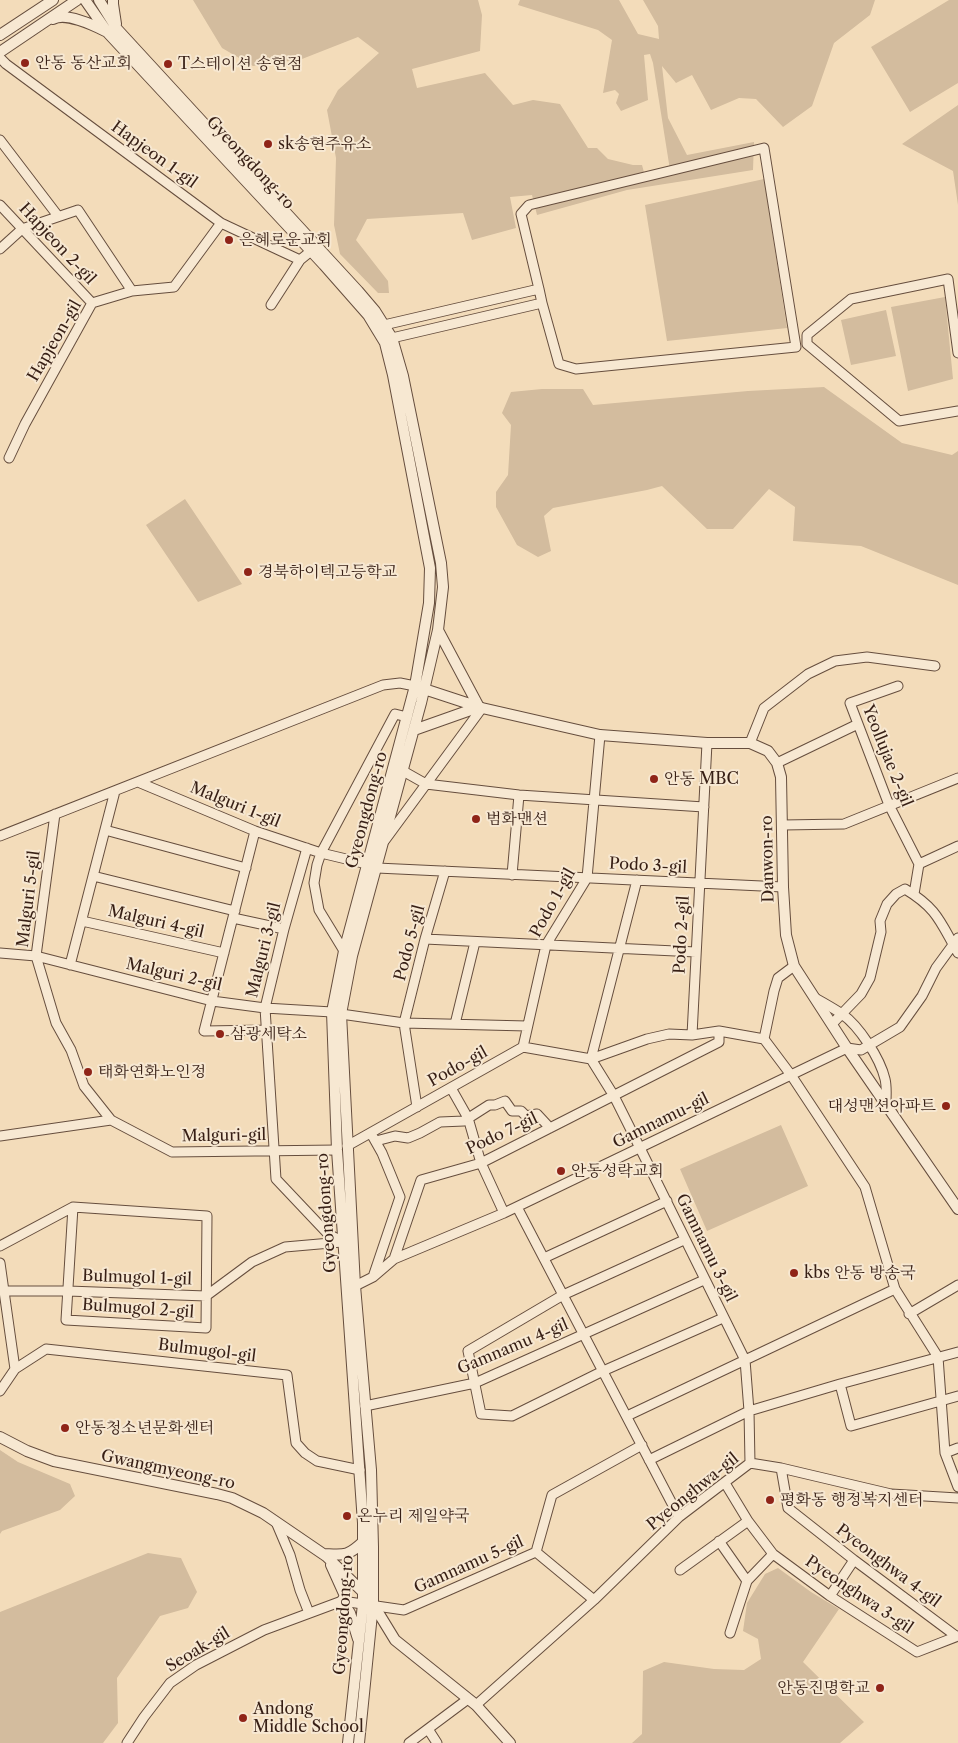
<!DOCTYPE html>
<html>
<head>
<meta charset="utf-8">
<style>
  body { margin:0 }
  canvas { display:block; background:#f3dcba }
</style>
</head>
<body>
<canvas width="958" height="1743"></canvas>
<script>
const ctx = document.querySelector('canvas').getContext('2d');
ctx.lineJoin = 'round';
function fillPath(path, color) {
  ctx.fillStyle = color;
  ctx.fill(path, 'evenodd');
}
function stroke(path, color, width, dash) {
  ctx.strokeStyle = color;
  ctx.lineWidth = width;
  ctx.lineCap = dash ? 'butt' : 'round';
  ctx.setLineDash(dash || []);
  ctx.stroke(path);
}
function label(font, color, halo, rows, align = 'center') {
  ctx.font = font + ' "Libre Caslon Text","Noto Serif KR",serif';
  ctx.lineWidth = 4;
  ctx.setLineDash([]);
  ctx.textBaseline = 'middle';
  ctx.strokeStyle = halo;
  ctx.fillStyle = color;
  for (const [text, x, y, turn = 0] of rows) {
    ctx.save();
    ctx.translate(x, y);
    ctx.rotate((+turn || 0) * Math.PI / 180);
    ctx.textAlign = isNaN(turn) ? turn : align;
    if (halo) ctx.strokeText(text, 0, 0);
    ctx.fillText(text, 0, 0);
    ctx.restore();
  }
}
fillPath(new Path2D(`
  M193,0H478L482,15L480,51L412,69L417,88L485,73L513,105L533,100L560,104L588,148H597L608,159L633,165H642L645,176L670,170L653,63L650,54L644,55L648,100L621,111L616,103L619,94L615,90L603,93L612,40L598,30L518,5L520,0H619L638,34L659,39L658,26L643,0H875L870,15L834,43L812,106L783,127L756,99L739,98L711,110L692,75L676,83L662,66L668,118L687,155L754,142L753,170L627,190L537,215L532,195L510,197L516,228L472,240L463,213L367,219L356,240L388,281L389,293H378L340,254L334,225L336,158L327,110L338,90L379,53L358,37L302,59L253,66L222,48Z
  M949,0H958V83L910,112L871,47Z
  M958,105V205L953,171L902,144Z
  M764,179L787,328L667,341L645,205Z
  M945,297L953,379L908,391L891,307Z
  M886,310L896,356L851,365L841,320Z
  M824,387L902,443L952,455L958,451V585L861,546L793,541L795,507L769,489L733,529H707L662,486L647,490L553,508L544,516L551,551L538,557L517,545L496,507V492L508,475L511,425L502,413L511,392L542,389H583L593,405L748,391Z
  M185,499L242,584L198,602L146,525Z
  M781,1125L808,1186L707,1231L680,1169Z
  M0,1450L18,1462L70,1484L75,1496L60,1510L2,1531L0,1534Z
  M148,1553L181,1558L197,1592L188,1608L160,1616L117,1678L118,1723L103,1743H0V1612Z
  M778,1568L811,1592L839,1609L803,1662L864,1722L840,1743H632L642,1734L643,1671L664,1662L714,1669L744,1670L761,1659L758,1639L743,1631L747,1603L765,1574Z`), '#d3bc9e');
const minor = new Path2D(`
  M0,58L6,64L221,223L300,260L311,251
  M0,140L58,216
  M0,205L92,303
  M0,249L22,229L78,210L132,291
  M539,289L521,214L529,205L764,148L796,347L576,369L559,364L542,303
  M271,305L300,260
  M384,325L539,289L542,303L392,338
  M807,344V335L851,299L948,279L958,353
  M807,344L899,421L958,411
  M9,458L25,424L92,303L132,291L174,287L221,223
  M898,686L850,703L889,805L919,864
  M750,743L764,708L808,674L835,661L867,657L935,666
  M777,763L858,724
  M403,771L426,784L519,795L704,807
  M138,782L255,831L321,853L367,864
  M55,814L36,956L56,1023L71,1050L84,1086L111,1120
  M783,825L844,824L958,778
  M105,830L246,868
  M255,831L204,1031L266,1030
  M0,836L383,685L400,683L415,686
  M385,840L482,708
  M307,848L284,929L265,1008L276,1179L328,1234L344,1242
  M919,864L958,846
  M377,868L783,887
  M512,875L519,795
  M93,876L235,911
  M637,880L591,1059L614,1096L640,1148L745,1360L749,1411L750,1463
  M914,894L919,864
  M233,918L284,929
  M82,921L224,953
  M425,939L696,952
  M344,951L319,910L314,883L317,865L321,853L395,714L407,717
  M0,953L36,956L212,1001L265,1008L332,1012
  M70,965L115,791
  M815,998C824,1003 833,1008 842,1014C859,1026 880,1058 885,1079C887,1087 886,1095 886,1103
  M341,1014L404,1023L527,1026
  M455,1024L475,942
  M832,1024L861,994L870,978L881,932L880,921L887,904L896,894L905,889C938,909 940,922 958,953
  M692,1035L707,743
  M764,1039L774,991L778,978L794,966
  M523,1047L546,945L587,878L600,735
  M451,1088L468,1118L481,1163L504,1213
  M417,1107L404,1023L425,939L445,871
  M0,1136L111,1120L172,1152L337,1150
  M376,1141L395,1136L408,1138L420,1133L440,1122L464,1121L489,1105H495L505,1101L512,1111H521L526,1116L537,1114L550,1128
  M347,1146L523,1047L591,1059L647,1039L669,1034L692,1035L719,1031L764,1039L791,1075L865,1187L895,1289L938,1357L945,1453L958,1487
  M517,1207L679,1517
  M684,1240L563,1295L468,1351L481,1414L512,1416L603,1371L723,1318
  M0,1246L73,1207L207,1216L206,1328L66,1320L73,1207
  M544,1258L667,1201
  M394,1259L421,1180L481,1163L719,1042V1031
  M0,1263L15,1369
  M373,1277L400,1197L382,1153L373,1137
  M355,1286L373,1277L394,1259L504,1213L847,1048L861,1050L900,1027L922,996L936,968L958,938
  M4,1291H68L206,1296L252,1262L285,1247L342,1242
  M909,1314L958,1285
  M840,1384L851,1426L958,1396
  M0,1391L15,1369L46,1349L287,1375L296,1443L305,1453L317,1461L360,1470
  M365,1406L475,1383L704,1280
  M627,1416L895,1289
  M945,1453L958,1448
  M649,1460L749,1411L840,1384L958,1352
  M781,1468L788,1508L854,1560L956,1636
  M725,1483L748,1521L773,1554
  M276,1522L290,1555L300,1590L309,1613
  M719,1541L747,1581
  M536,1552L594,1600
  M680,1570L748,1521
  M830,1596L854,1560
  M730,1633L747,1581L773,1554L830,1596L917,1652L958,1636
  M476,1705L594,1600L679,1517L750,1463L781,1468L891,1494L958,1498
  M428,1729L437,1743
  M127,1743L144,1717L170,1683L196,1665L264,1630L342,1601L404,1610L536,1552L552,1495L642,1445
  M409,1743L468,1699`);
const tertiary = new Path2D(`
  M85,0L108,33L324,265L368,315L385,343L393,375L430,568L429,603L415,686L344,951L332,1012L337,1150L363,1523V1604L348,1743
  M99,0L117,29L358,291L375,311L392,338L403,376L441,563L443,587L438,630L421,703L352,956L341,1014L355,1286L371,1470L373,1547V1604L359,1743
  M113,0V4L116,24
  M53,19C65,12 93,25 105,31
  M0,35L53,0
  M0,52L77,0
  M418,687L482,708L600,735L707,743H750L768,751L777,763L781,777L783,887L786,935L794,966L847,1048L958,1209
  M414,730L479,707L438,630
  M0,1437L27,1451L54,1461L217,1494L232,1498L263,1513L326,1556L364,1593L373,1604L395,1640L476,1705L510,1743
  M323,1554C344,1555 347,1557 363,1542
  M331,1565L345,1596L342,1601L350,1613L358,1639`);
stroke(minor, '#664e3e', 11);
stroke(tertiary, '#664e3e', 12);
stroke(minor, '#f7e8d2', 9);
stroke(tertiary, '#f7e8d2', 10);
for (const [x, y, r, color] of [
  [25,63,5,"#8f2418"],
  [168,64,5,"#8f2418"],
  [268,144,5,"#8f2418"],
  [229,240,5,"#8f2418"],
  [248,572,5,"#8f2418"],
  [654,779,5,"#8f2418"],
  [476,819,5,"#8f2418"],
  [220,1034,5,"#8f2418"],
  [88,1072,5,"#8f2418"],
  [946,1106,5,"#8f2418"],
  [561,1171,5,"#8f2418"],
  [794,1273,5,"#8f2418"],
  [65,1428,5,"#8f2418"],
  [770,1500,5,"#8f2418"],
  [347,1516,5,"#8f2418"],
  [880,1688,5,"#8f2418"],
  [243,1718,5,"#8f2418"]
]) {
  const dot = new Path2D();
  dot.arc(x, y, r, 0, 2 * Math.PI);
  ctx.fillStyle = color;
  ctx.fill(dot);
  stroke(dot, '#f7e8d2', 2);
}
label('16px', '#371f15', '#f7e8d2', [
  ["안동 동산교회",35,63],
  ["T스테이션 송현점",178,64],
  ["sk송현주유소",278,144],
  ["은혜로운교회",239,240],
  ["경북하이텍고등학교",258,572],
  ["안동 MBC",664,779],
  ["범화맨션",486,819],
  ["삼광세탁소",230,1034],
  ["태화연화노인정",98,1072],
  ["대성맨션아파트",936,1106,"right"],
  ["안동성락교회",571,1171],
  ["kbs 안동 방송국",804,1273],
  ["안동청소년문화센터",75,1428],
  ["평화동 행정복지센터",780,1500],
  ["온누리 제일약국",357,1516],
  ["안동진명학교",870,1688,"right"],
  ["Andong",253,1709],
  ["Middle School",253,1727]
], 'left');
label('16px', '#371f15', '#f7e8d2', [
  ["Hapjeon 1-gil",154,155,36],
  ["Gyeongdong-ro",250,163,47],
  ["Hapjeon 2-gil",57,244,47],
  ["Hapjeon-gil",55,341,-60],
  ["Yeollujae 2-gil",887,756,68],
  ["Malguri 1-gil",235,805,22],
  ["Gyeongdong-ro",367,810,-75],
  ["Danwon-ro",768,859,-91],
  ["Podo 3-gil",648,866,3],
  ["Malguri 5-gil",29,899,-83],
  ["Podo 1-gil",553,903,-61],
  ["Malguri 4-gil",156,922,13],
  ["Podo 2-gil",682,935,-87],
  ["Podo 5-gil",410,943,-75],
  ["Malguri 3-gil",264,950,-76],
  ["Malguri 2-gil",174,975,13],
  ["Podo-gil",458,1067,-29],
  ["Gamnamu-gil",661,1121,-26],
  ["Podo 7-gil",502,1134,-25],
  ["Malguri-gil",224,1136,-1],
  ["Gyeongdong-ro",327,1213,-94],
  ["Gamnamu 3-gil",706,1248,64],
  ["Bulmugol 1-gil",137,1278,2],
  ["Bulmugol 2-gil",138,1309,4],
  ["Gamnamu 4-gil",513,1347,-23],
  ["Bulmugol-gil",207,1351,7],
  ["Gwangmyeong-ro",168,1470,12],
  ["Pyeonghwa-gil",693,1492,-39],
  ["Gamnamu 5-gil",469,1565,-24],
  ["Pyeonghwa 4-gil",888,1566,37],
  ["Pyeonghwa 3-gil",859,1595,34],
  ["Gyeongdong-ro",344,1615,-86],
  ["Seoak-gil",198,1650,-31]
]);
</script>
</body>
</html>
